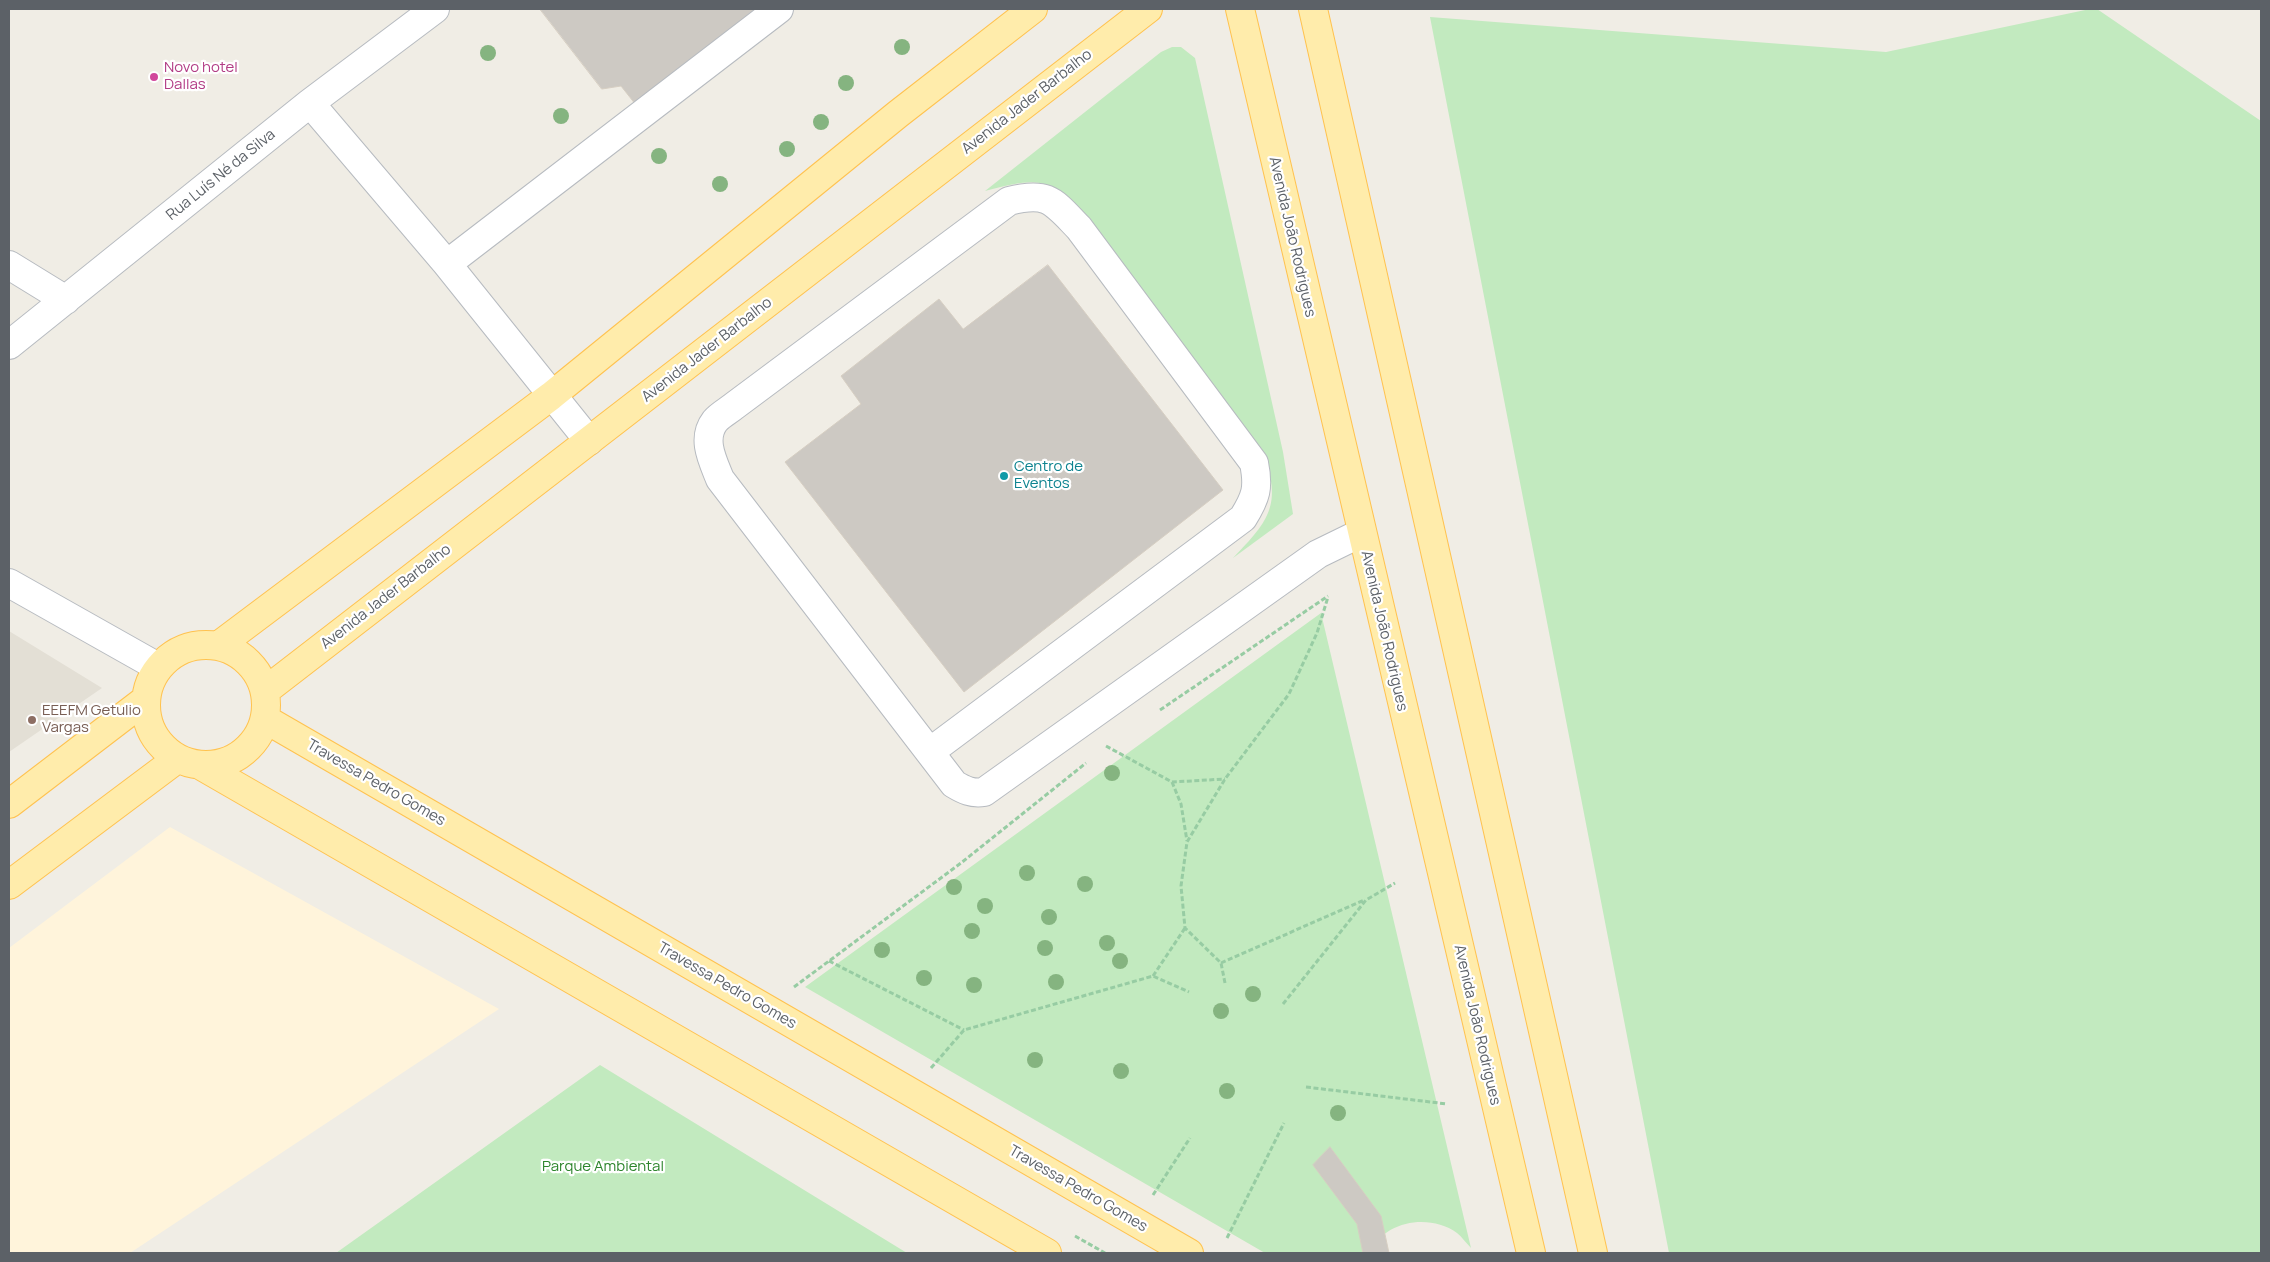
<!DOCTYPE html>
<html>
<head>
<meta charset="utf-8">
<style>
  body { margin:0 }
  #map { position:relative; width:2270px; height:1262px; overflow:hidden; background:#f0ede5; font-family:Manrope,sans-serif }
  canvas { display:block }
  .frame { position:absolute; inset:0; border:10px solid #5c6167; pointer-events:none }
</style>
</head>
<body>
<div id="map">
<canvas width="2270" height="1262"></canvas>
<div class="frame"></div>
</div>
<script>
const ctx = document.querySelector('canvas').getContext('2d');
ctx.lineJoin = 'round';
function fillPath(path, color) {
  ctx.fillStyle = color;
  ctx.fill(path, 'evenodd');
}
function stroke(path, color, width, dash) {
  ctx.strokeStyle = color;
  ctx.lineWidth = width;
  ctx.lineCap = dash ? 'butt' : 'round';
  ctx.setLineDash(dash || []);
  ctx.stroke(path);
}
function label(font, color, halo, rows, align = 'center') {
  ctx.font = font + ' Manrope,sans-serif';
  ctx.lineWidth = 4.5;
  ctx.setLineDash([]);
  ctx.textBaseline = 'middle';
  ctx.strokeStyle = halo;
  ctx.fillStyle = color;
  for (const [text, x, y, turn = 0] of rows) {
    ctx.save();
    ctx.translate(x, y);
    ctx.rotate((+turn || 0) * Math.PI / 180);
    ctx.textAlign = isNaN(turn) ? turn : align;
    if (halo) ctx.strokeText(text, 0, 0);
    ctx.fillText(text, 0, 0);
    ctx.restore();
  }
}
fillPath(new Path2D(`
  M170,827L499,1009L130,1253H9V948Z`), '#fff4db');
fillPath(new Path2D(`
  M9,631L102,688L9,752Z`), '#e3dfd5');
fillPath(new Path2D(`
  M2090,9H2097L2261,121V1253H1669L1430,17L1886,52Z
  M1172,47H1181L1195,58L1283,452L1293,514L1233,558C1271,519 1283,503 1261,448L1089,223C1047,178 1046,175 985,191L1161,52Z
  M1321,613L1471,1248C1466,1243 1462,1237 1457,1233C1429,1213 1384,1221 1369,1253H1265L805,987Z
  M600,1065L907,1253H336Z`), '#c2eabf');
const building = new Path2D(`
  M540,9H760L636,105L621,86L602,89Z
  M1048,265L1223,490L964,692L785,462L861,404L841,376L939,299L963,329Z
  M1330,1147L1381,1216L1389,1253H1363L1357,1224L1313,1165Z`);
fillPath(building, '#cdc9c3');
stroke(building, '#d6cec2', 1);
const minor = new Path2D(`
  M310,103L447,264L589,441
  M447,264L779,9
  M9,265L66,300
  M9,345L310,103L435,9
  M9,583L158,667
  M931,751L1243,518C1256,497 1259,488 1254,463L1079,228C1053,201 1048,191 1009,201L734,406C728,411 720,415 715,421C701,439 713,461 720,479L954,784C964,790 972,794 984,792L1318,554L1361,533`);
const major = new Path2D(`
  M1240,9L1531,1253
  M1313,9L1593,1253
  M146 705a60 60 0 1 1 120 0a60 60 0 1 1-120 0Z
  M218,646L551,396L898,114L1033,9
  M265,691L1148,9
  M265,719L1189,1253
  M200,765L1047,1253
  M9,804L145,700
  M9,885L177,759`);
stroke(minor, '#b7bbc0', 30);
stroke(major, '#ffc24f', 30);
stroke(new Path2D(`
  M1160,710L1328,596
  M1106,746L1172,782L1225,779
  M1172,782L1181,804L1187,841
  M829,961L964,1030
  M1221,963L1364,900
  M1153,976L1185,928
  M1225,983L1221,963L1185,928L1181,886L1187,842L1225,779L1289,694L1317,633L1328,597
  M794,987L961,863L1086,763
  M1283,1004L1366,900L1395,883
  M931,1068L964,1030L1153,976L1189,992
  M1306,1087L1447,1104
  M1153,1195L1190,1138
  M1075,1236L1105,1253
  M1227,1238L1284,1123`), '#97cca3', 3, [5, 2.5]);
stroke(minor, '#fff', 28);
stroke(major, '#ffecab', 28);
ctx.fillStyle = '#85b480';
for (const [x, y] of [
  [902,47],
  [488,53],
  [846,83],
  [561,116],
  [821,122],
  [787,149],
  [659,156],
  [720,184],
  [1112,773],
  [1027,873],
  [1085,884],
  [954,887],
  [985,906],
  [1049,917],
  [972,931],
  [1107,943],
  [1045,948],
  [882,950],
  [1120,961],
  [924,978],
  [1056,982],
  [974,985],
  [1253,994],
  [1221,1011],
  [1035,1060],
  [1121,1071],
  [1227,1091],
  [1338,1113]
]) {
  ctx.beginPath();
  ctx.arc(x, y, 8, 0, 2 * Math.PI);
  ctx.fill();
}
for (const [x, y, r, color] of [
  [154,77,5,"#d1479c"],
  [1004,476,5,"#0f9aa8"],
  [32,720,5,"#8d6e63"]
]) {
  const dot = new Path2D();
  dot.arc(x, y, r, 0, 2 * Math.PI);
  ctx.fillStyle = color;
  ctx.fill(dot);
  stroke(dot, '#fff', 2);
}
label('15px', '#b23c85', '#fff', [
  ["Novo hotel",164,68],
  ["Dallas",164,85]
], 'left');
label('15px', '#5c6167', '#fff', [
  ["Avenida Jader Barbalho",1027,102,-38],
  ["Rua Luís Né da Silva",221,175,-39],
  ["Avenida João Rodrigues",1292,237,77],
  ["Avenida Jader Barbalho",707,350,-38],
  ["Avenida Jader Barbalho",386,597,-38],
  ["Avenida João Rodrigues",1384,631,77],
  ["Travessa Pedro Gomes",376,783,30],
  ["Travessa Pedro Gomes",727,986,30],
  ["Avenida João Rodrigues",1477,1025,77],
  ["Travessa Pedro Gomes",1078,1189,30]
]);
label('15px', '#0d838f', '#fff', [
  ["Centro de",1014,467],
  ["Eventos",1014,484]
], 'left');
label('15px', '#785e54', '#fff', [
  ["EEEFM Getulio",42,711],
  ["Vargas",42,728]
], 'left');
label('15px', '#2e852d', '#fff', [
  ["Parque Ambiental",603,1167]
]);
</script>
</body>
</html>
